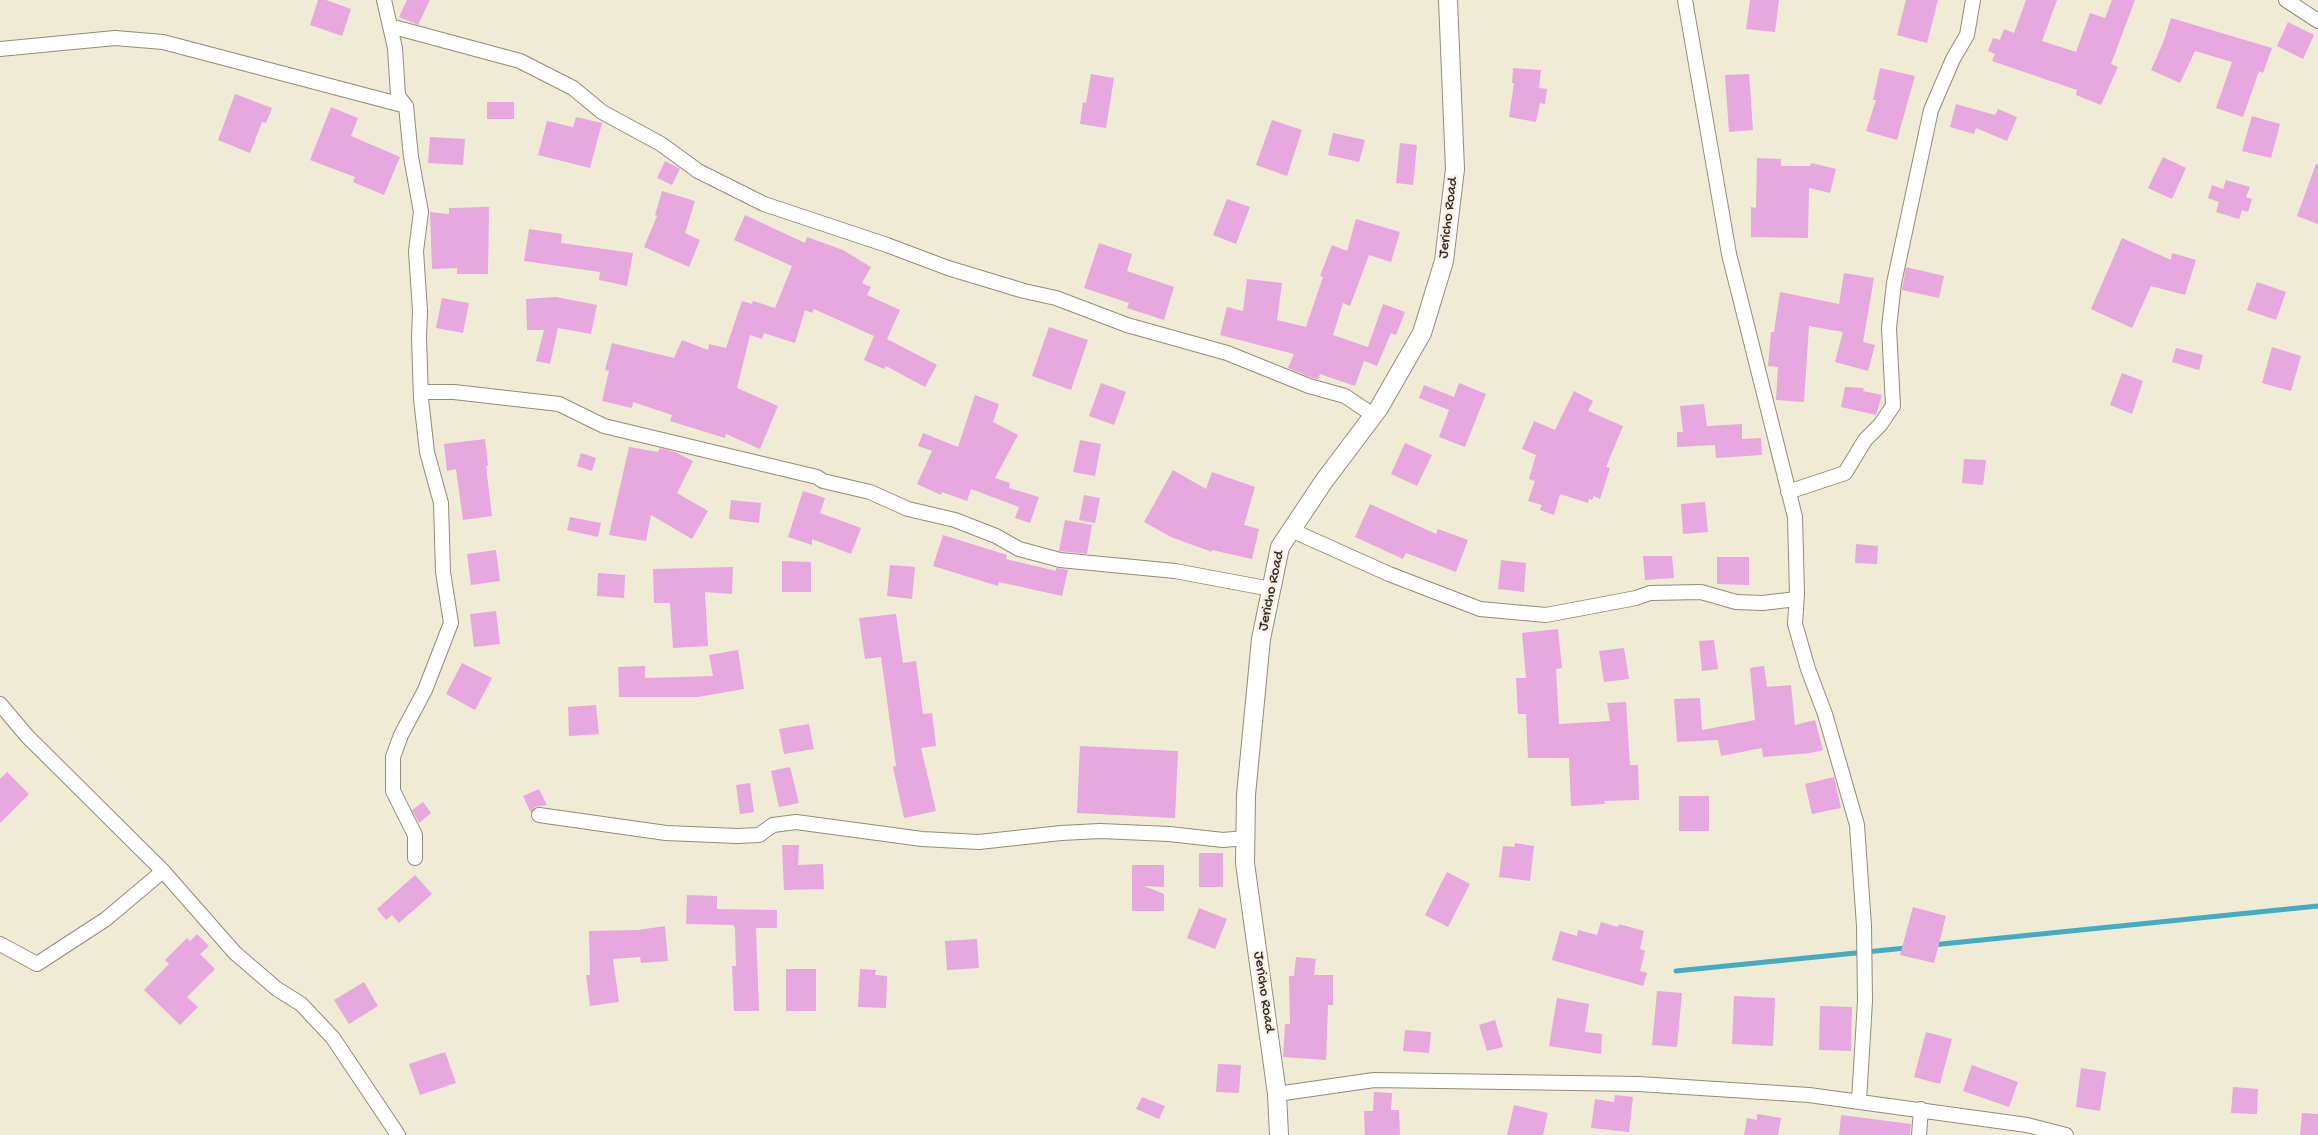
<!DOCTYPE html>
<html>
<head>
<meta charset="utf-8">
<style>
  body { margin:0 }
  canvas { display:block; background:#f0ebd5 }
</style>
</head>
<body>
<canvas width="2318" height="1135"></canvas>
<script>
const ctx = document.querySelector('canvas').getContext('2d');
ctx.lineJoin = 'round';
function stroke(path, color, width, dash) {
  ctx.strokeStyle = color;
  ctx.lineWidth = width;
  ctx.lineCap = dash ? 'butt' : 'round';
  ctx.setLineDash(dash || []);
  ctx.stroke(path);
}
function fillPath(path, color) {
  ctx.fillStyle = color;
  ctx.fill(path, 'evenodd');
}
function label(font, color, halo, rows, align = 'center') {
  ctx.font = font + ' "Gochi Hand",sans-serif';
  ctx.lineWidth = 5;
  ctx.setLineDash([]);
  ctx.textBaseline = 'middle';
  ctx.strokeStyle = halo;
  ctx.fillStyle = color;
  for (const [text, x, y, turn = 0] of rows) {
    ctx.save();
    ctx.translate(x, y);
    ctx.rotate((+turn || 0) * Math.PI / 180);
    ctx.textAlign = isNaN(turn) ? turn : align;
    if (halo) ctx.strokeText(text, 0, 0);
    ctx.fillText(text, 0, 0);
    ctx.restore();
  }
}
stroke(new Path2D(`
  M1932,945L2318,906
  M1676,971L1906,948`), '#43abc2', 5);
fillPath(new Path2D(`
  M318,0H326L351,9L342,36L310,25Z
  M407,0H430L418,25L399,17Z
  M1750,0H1779L1775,32L1746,29Z
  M1906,0H1938L1927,43L1897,35Z
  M2026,0H2057L2042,41L2076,52L2090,13L2105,18L2112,0H2135L2111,64L2118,67L2101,105L2076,95L2077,90L1992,61L1995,54L1988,51L1993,38L2000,40L2004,29L2014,33Z
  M2171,18L2272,48L2263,73L2259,71L2243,117L2216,108L2232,62L2195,51L2180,83L2151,70L2163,43Z
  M2288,22L2314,35L2303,59L2277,46Z
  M1513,68L1541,70L1539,88L1547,89L1545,104L1540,103L1536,122L1509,117L1514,83H1512Z
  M1880,68L1915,76L1897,140L1866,131L1876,100H1873Z
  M1091,74L1114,78L1106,128L1080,124L1083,102L1086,103Z
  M1749,74L1753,130L1729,132L1725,75Z
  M235,94L272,108L266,123L262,122L250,153L218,140Z
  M487,102H514V119H487Z
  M1956,104L1995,115L1998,109L2017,117L2007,141L1976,128L1974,134L1950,127Z
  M331,107L358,118L351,136L400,157L384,195L353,182L355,177L310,160Z
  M2252,116L2280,124L2271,158L2242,151Z
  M576,117L602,123L590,168L538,155L547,121L573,127Z
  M1272,120L1302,130L1287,176L1256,165Z
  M1333,133L1365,140L1359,162L1328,155Z
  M430,137L465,139L463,165L428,163Z
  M1400,143L1417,145L1413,185L1396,183Z
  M2163,157L2186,168L2172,199L2148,188Z
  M1757,158L1781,159V166H1810L1811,163L1836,169L1830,193L1809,188L1808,238L1751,237V207L1756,208Z
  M665,161L680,169L672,185L657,178Z
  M2316,164H2318V224L2297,216Z
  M2226,180L2250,187L2246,197L2252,199L2248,212L2242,210L2239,219L2216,212L2219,202L2208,198L2212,185L2223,189Z
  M662,191L695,201L685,233L700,240L689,267L644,247L657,216L655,215Z
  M1227,199L1250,207L1236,244L1213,235Z
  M489,207L488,274H457V268L432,269L430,212L449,214V208Z
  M745,215L805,243L807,237L843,250L871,267L862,283L871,287L867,295L900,310L887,339L937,365L925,387L886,366L884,369L864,360L874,336L814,309L812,313L805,310L795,343L764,333L762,339L750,335L737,388L778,406L760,449L726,434L725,438L670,421L672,415L633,402L632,408L602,401L609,371L605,370L612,343L674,358L682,340L708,350L709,344L726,348L742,301L752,304L753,301L775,308L792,266L734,240Z
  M1356,219L1400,232L1391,262L1369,255L1350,306L1343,303L1333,335L1368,347L1383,304L1405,312L1396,335L1391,333L1377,366L1364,361L1355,386L1320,374L1318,379L1312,378L1288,368L1294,354L1220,335L1227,307L1243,311L1247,279L1282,283L1277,320L1306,327L1323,277L1320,276L1332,245L1347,251Z
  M529,229L562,234L561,243L633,253L627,286L599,280L600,272L524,261Z
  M2122,238L2171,260L2172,253L2196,260L2185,295L2151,286L2132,328L2091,309Z
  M1099,243L1132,254L1127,271L1174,287L1164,320L1127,308L1129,303L1084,288Z
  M1906,267L1944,276L1939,298L1902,290Z
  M1844,273L1874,278L1863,342L1875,345L1868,371L1835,362L1843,332L1809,326L1804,402L1776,400L1778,367L1768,366L1771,332H1774L1780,292L1839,304Z
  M2257,282L2286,292L2276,320L2247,310Z
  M556,297L597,305L591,334L558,328L550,364L536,361L544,330H527L526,299Z
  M442,298L469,303L463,333L436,328Z
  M1049,327L1088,340L1071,390L1032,376Z
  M2272,347L2301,356L2291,391L2262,383Z
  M2176,348L2203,355L2199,370L2172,362Z
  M2122,373L2143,381L2132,414L2110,405Z
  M1101,383L1126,392L1114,425L1089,416Z
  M1459,383L1486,394L1465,447L1439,437L1449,410L1419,398L1424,385L1454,397Z
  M1845,387L1864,388L1863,391L1882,395L1876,415L1841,407Z
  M1574,391L1593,401L1588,411L1623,426L1606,467L1610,468L1600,499L1594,496L1592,500L1589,499L1588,503L1560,494L1554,515L1540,510L1542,505L1528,501L1535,481L1529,479L1536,455L1522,449L1534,421L1555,430Z
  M975,395L999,404L993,422L1018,435L995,478L1010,483L1009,488L1039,497L1030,523L1015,518L1019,507L971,489L967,501L942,492L941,495L917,484L932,451L918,446L923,433L958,447Z
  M1704,404L1707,426L1742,424V439L1761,438L1762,455L1716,458L1715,445L1677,447V432H1683L1680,406Z
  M485,439L488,465L486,466L492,516L463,520L456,469L447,471L444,444Z
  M1080,440L1101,444L1095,476L1073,472Z
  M1405,443L1432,455L1417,486L1391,474Z
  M629,447L658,452L660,448L675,452L693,461L677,493L708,511L692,539L651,515L646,541L609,535Z
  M581,453L596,458L592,471L577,466Z
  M1964,459L1986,460L1983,485L1962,483Z
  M1173,470L1206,489L1212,472L1255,487L1244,525L1259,529L1252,559L1212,550V552L1171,537L1144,522Z
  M803,491L825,498L820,513L861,528L851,554L812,539V545L788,537Z
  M1084,495L1100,498L1095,523L1079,520Z
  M731,500L761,503L759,523L729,519Z
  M1705,502L1708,532L1683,534L1681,504Z
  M1370,504L1436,534L1438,529L1468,540L1456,572L1406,553L1403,559L1355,537Z
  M570,517L601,523L598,537L567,530Z
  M1065,520L1092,525L1087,554L1059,551Z
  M943,535L1007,555L1006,559L1056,571V568L1068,570L1062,596L999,582L998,586L933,566Z
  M1856,544L1878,546L1877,564L1855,563Z
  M496,550L500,581L471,585L467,554Z
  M1643,556H1672L1674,578L1645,580Z
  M1717,557H1749V585L1717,584Z
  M1501,560L1526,563L1524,592L1498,589Z
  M782,561L811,562V592H782Z
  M890,565L915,567L912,599L887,596Z
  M733,567L732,594L705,592L708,646L673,648L670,603H654L653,569Z
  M598,573L625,575L624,598L597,596Z
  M496,611L500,644L474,647L470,614Z
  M896,614L903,663L916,661L923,714L932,713L936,746L921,748L936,811L904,818L893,767L896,766L881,657L865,659L859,618Z
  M1558,629L1562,668L1556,669L1559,724L1610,721L1607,703L1626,702L1630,765H1638L1639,800L1604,801L1605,804L1571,806L1569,758H1528L1526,714H1518L1516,678H1526L1522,633Z
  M1714,640L1718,669L1702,671L1699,641Z
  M1624,648L1629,679L1604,682L1599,651Z
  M738,650L744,689L698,697H619L618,667L645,666V678L713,676L709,655Z
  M462,663L492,678L475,710L446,694Z
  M1764,666L1767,687L1791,685L1795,725L1815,720L1823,750L1811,753L1763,757L1762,748L1721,756L1718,740L1677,742L1674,699L1700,698L1702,730L1755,720L1750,668Z
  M596,705L599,734L569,736L568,707Z
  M809,724L814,749L784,754L779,729Z
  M1080,746L1178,751L1175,818L1077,813Z
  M790,767L799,803L779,807L771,771Z
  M7,772L29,794L0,823V779Z
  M1834,777L1841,808L1812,814L1805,784Z
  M750,783L754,812L740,814L736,785Z
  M539,789L547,805L535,807L531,813L523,796Z
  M1679,796H1709V831H1679Z
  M423,802L431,813L419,823L412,810Z
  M1515,843L1534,846L1530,881L1499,877L1503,846L1514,847Z
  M782,845H799L798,865L823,864L824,889L784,890Z
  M1199,853H1223V887H1199Z
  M1132,865H1164V887L1144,886L1164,894V911H1132Z
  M1447,872L1470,884L1448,927L1425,915Z
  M415,875L432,894L399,923L392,915L386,920L377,909Z
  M687,895L717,896V909L777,910V928H756L759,1011H734L732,966H736L735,928L733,925L686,924Z
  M1913,907L1946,916L1934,963L1900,955Z
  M1199,908L1227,919L1215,949L1187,938Z
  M1601,922L1618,927L1619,924L1644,931L1640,949L1645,951L1640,971L1647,973L1643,986L1552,960L1560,931L1577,936L1578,930L1597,935Z
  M665,926L668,961L641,963L640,957L613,959L619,1002L590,1006L586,975H590L589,931L638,930Z
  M197,934L209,946L200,954L215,969L187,997L198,1007L180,1025L144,990L169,964L165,960L187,938L190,941Z
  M977,939L979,968L947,970L945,941Z
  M1296,957L1316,959L1314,975H1333V1005H1328L1326,1060L1283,1057L1285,1024H1290L1289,976H1294Z
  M786,969H816V1011H786Z
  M860,969L876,970L875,975L887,976L886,1008L858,1007Z
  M364,982L378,1006L349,1024L334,1000Z
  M1657,991L1682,993L1677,1047L1652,1045Z
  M1734,996L1775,998L1773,1046L1732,1044Z
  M1557,998L1589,1004L1585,1032L1602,1034L1601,1054L1549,1046Z
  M1820,1006L1852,1007L1851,1051L1819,1050Z
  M1495,1020L1503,1047L1487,1051L1479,1025Z
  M1405,1030L1431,1032L1429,1053L1403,1051Z
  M1926,1032L1952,1039L1940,1084L1914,1077Z
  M445,1052L456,1083L420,1095L409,1064Z
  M1218,1064L1241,1065L1239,1093L1216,1092Z
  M1972,1065L2018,1082L2009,1107L1963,1091Z
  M2081,1068L2106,1072L2100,1111L2076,1107Z
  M2233,1087L2258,1089L2257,1114L2231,1113Z
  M1374,1092L1392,1093L1391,1110H1399L1400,1135H1365L1364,1111H1373Z
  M1615,1095L1633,1097L1629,1132L1591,1128L1595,1099L1614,1102Z
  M1142,1097L1165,1106L1159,1119L1136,1109Z
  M1514,1105L1548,1113L1543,1135H1507Z
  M2302,1113L2318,1114V1135H2300Z
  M1757,1114L1781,1118L1778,1135H1744L1747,1118L1757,1120Z
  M1841,1115L1911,1124L1910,1135H1839Z`), '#e6a8de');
const minor = new Path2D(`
  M384,0L395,48L398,96L406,106L411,157L421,212L416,251L420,311L419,337L421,399L427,452L441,503L443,572L451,623L425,690L401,735L393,757V791L415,835V858
  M1685,0L1729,254L1795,517L1797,594L1795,624L1808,669L1825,714L1857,825L1864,926L1865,1001L1859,1101
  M2286,0L2318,21
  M390,26L520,61L573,88L602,112L661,144L698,171L764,204L887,245L948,268L1024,291L1056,298L1127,325L1227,353L1309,386L1345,396L1373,415
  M0,49L115,38L163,42L406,106
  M421,392H454L559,404L604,426L817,477L823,481L870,492L908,509L955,520L996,536L1019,549L1060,560L1175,571L1271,589
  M1788,492L1845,473L1865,440L1880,425L1893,406L1889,328L1894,283L1931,110L1953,59L1967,35L1973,0
  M1291,530L1389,574L1480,609L1546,615L1636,598L1650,593L1701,592L1736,602L1763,603L1796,599
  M0,704L27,736L163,871L235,953L277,989L301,1004L333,1038L398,1135
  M539,815L666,833L737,836L759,835L773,825L796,822L922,839L979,842L1061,833L1100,831L1169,834L1223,840L1246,838
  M0,944L37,964L106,919L163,871
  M1277,1094L1374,1080L1639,1084L1809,1095L2027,1125L2066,1135
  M1919,1135L1921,1109`);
const tertiary = new Path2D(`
  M1279,1135L1277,1094L1245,863L1246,795L1261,639L1280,547L1324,481L1379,408L1422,333L1444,261L1455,169L1448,0`);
stroke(minor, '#968a7a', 16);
stroke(tertiary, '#968a7a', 20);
stroke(minor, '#fff', 14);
stroke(tertiary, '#fff', 18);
label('15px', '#3b2a1e', '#f7f3e8', [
  ["Jericho Road",1449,218,-83],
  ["Jericho Road",1272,591,-78],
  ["Jericho Road",1263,992,82]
]);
</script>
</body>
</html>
